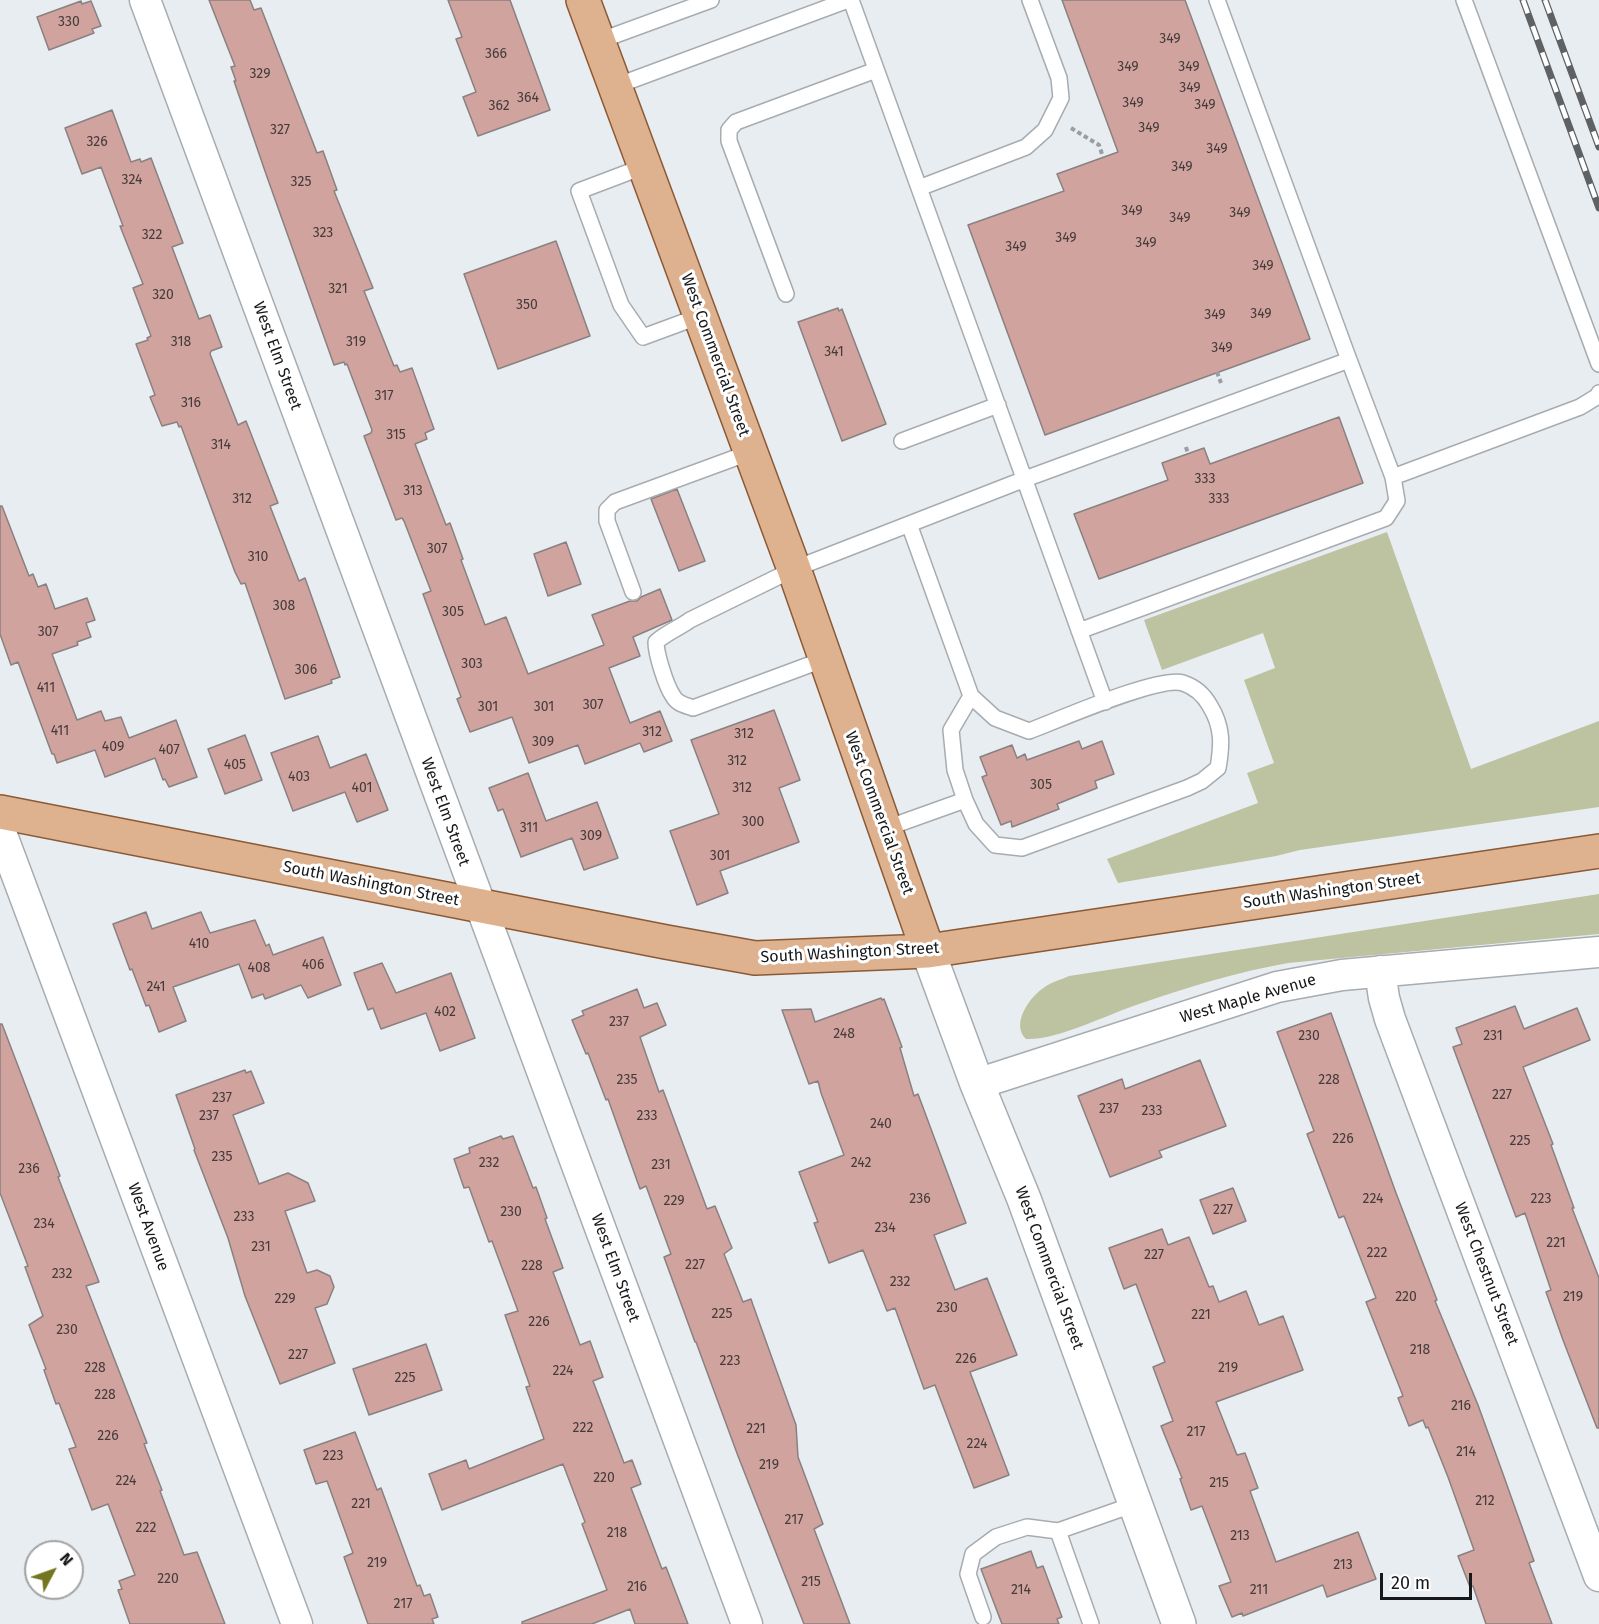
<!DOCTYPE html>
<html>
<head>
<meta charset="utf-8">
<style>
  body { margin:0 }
  #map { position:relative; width:1599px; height:1624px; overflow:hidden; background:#e8edf2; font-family:"Fira Sans",sans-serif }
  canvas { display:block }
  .north { position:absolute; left:24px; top:1540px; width:60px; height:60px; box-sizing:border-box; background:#fff; border:2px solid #a2a3a3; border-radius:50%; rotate:49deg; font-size:16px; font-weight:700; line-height:24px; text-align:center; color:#16181a }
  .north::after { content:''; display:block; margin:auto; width:21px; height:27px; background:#73761e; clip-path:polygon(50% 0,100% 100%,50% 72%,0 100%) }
  .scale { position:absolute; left:1380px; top:1573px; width:92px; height:27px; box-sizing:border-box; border:3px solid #16181a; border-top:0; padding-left:8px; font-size:18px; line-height:21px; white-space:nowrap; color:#16181a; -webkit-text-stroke:4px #fff; paint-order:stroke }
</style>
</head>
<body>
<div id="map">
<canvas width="1599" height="1624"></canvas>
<div class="north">N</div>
<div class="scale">20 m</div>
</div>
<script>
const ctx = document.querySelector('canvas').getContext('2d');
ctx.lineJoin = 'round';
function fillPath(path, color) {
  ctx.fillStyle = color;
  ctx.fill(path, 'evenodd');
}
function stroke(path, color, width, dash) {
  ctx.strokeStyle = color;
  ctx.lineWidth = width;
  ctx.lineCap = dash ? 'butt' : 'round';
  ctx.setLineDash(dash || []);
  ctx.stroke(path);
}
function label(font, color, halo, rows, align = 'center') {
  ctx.font = font + ' "Fira Sans",sans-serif';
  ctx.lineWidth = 6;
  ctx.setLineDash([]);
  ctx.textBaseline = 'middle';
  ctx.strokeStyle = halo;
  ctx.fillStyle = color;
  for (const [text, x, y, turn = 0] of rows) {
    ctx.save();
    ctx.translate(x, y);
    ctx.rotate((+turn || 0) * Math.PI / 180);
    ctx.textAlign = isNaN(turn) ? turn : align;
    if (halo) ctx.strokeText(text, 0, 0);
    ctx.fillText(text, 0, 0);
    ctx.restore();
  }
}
fillPath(new Path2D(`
  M1387,532L1471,769L1599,721V807L1300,850L1276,856L1118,883L1107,859L1258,803L1247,773L1274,763L1244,680L1275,668L1263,633L1162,670L1144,620Z
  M1599,894V934L1288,963C1237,972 1188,987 1139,1004C1109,1014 1055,1041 1026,1039C1011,1025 1028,999 1042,989C1049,983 1060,980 1069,976Z`), '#bdc2a1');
const building = new Path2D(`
  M209,0H250L254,10L261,8L317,153L323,151L337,190L334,191L373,288L364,291L394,366L397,365L400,372L412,368L434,429L425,433L427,439L415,444L446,525L450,523L463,559L461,560L485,625L506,617L528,674L604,645L592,615L630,601H637L641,597L660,589L672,620L633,637L640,656L609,668L630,723L660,711L672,741L644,752L640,743L585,764L578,745L529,763L512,717L470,732L457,699L461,697L423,594L431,591L404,521L402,518L396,520L364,436L371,433L372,430L347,364L345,365L344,362L334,365L266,174L234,81H236L231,67L235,66Z
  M448,0H510L550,110L478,136L463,97L476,92L456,39L462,37Z
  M1062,0H1185L1310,339L1045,435L968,225L1064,191L1057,174L1118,152Z
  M81,1L82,4L91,1L101,26L92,29L94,33L49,50L37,17Z
  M112,110L131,162L140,159L141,162L151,158L183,243L172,247L199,319L210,315L222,347L211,351L210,354L238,425L246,421L278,503L270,506L299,581L305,578L340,677L331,680L332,683L285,699L245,583L241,584L235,572L181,426L179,427L177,422L162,426L150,397L155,395L136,344L148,340L147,338L151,336L133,288L143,284L120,226H123L101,167L82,174L65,128Z
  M556,241L590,336L498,369L464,274Z
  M838,308L839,311L842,309L886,424L842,441L798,322Z
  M1339,417L1363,483L1099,579L1074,514L1168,480L1162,463L1204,448L1210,464Z
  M677,489L705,561L679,571L651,499Z
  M0,506H2L29,576L33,574L38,587L46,584L55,609L87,598L95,620L86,623L91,637L77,642L78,645L52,654L77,720L101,711L105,721L121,717L129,738L176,720L197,777L169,787L165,779L163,780L155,758L105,777L95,750L57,763L54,754H52L18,662L11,665L0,634Z
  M566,542L581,584L548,596L534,554Z
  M774,710L800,780L779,788L799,842L720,871L728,893L697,905L670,831L719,814L691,740Z
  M245,735L262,780L225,794L208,749Z
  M318,736L330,768L366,754L388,810L357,822L345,792L293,811L271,753Z
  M1079,741L1082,749L1102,741L1114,774L1095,781L1097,788L1057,804L1059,809L1012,827L1011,821L1001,825L982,777L987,775L980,757L1012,745L1017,758L1025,754L1027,760Z
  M528,773L546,821L597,802L618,858L584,870L572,838L521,857L503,809L498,811L489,788Z
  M146,912L152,929L201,912L210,933L255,920L266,946L269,944L273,955L323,937L341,985L308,998L301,985L265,999L263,994L252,998L239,964L173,987L186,1021L159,1032L149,1005L146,1006L132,969L130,970L113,924Z
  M382,963L396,993L451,973L475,1038L440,1051L426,1013L381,1029L373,1008L368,1010L354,973Z
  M637,989L644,1008L657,1003L666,1025L640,1037L659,1092L663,1090L707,1209L715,1206L732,1248L724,1254L743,1302L751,1299L753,1305L796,1425L798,1457L823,1524L814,1529L850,1624H804L738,1456L696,1342H695L664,1257L671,1254L646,1186L640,1189L608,1099L606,1100L588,1053L586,1054L572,1020L584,1015L582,1011Z
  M881,998L882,1000L884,999L902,1047L900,1048L914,1096L918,1094L966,1223L934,1235L955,1290L987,1278L1017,1355L970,1372L1009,1475L974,1488L935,1385L924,1389L895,1308L887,1311L863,1250L829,1263L814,1223L818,1222L799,1172L844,1155L821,1093L818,1081L809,1084L782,1010L811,1009L815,1022Z
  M1515,1006L1524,1029L1577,1008L1590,1040L1523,1067L1553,1144L1551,1145L1574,1208H1572L1599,1278V1428H1597L1563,1340L1546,1292L1551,1290L1525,1213L1516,1217L1453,1047L1462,1044L1456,1028Z
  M1331,1013L1396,1193L1437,1300L1435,1301L1478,1405L1503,1474L1534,1561L1529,1563L1552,1624H1486L1473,1586L1470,1587L1458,1556L1474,1550L1448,1477L1428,1427L1426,1428L1423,1420L1409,1426L1398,1398L1403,1396L1366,1302L1376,1298L1344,1216L1339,1218L1307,1134L1314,1131L1277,1032Z
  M0,1024H2L60,1176L58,1177L99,1282L86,1286L147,1443L144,1444L162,1490L160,1491L184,1555L197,1552L225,1624H130L118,1590L122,1589L119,1581L135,1575L108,1504L92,1510L69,1449L76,1447L59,1403L56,1404L44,1370L46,1369L29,1325L43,1316L25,1267L28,1266L0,1193Z
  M1200,1060L1226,1126L1159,1151L1162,1157L1110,1177L1078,1096L1122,1079L1125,1089Z
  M245,1070L246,1073L251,1071L264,1103L233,1115L259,1184L288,1173L308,1183L315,1201L285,1211L307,1273L317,1270L330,1276L334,1287L327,1304L315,1308L335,1363L280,1384L245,1296L228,1238L194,1150L195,1149L176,1095Z
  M501,1136L503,1139L513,1136L533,1188L536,1187L547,1218L545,1219L563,1268L553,1272L580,1345L590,1341L603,1377L593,1381L624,1463L632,1460L641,1484L631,1488L662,1569L666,1567L688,1624H635L630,1609L592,1624H522V1622L607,1590L582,1524L585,1522L563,1464L442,1510L429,1474L466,1460L469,1469L544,1439L526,1387L530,1386L505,1315L518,1311L492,1241L489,1242L469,1187L464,1188L454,1159L470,1153L469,1148Z
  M1233,1188L1246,1221L1213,1234L1200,1200Z
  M1162,1229L1168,1245L1189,1237L1209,1287L1213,1286L1219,1302L1246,1291L1259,1325L1283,1316L1303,1370L1216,1402L1237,1455L1245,1453L1258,1488L1250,1491L1276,1562L1358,1532L1376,1579L1327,1597L1323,1585L1243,1616L1242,1613L1232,1617L1219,1586L1231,1582L1202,1506L1191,1510L1180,1479L1182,1478L1161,1426L1173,1421L1153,1367L1165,1362L1136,1284L1124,1289L1109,1248Z
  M426,1344L442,1390L369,1415L353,1369Z
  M355,1432L377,1490L381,1488L417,1586L420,1585L424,1596L430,1594L438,1617L432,1619L434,1624H368L344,1557L353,1553L327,1481L316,1484L304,1450Z
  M1031,1551L1037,1568L1043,1566L1062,1617L1057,1619L1059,1624H1002L981,1569Z`);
fillPath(building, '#d1a39e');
stroke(building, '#898181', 1.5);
const service = new Path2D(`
  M851,0L1105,702
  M1464,0L1599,364
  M599,41L711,0
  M616,86L848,0
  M645,166L579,191L621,305L643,337L700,316
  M919,188L1026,147L1045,130L1061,98L1059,78L1030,0
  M786,294L729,141V130L736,122L876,70
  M902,441L998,405
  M1393,477L1580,407L1598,396L1599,393
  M909,524L971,696L995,718L1029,731C1056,721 1160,675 1183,683C1195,687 1204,695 1210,706C1223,727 1222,745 1218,768L1202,781L1187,788L1022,848L995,845L976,824L965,800L955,770L951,730L971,696
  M633,592L607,521V510L615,502L751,452
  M1079,631L1386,518L1397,501L1393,477L1349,360
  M825,659L693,708C685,705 677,704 673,696C666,686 656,654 656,642C666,633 679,628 690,620L794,569L1025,479L1349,360L1217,0
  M884,829L965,800
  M1058,1531L1091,1624
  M983,1617L968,1574L973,1554L996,1537L1027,1527L1058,1531L1135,1504`);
const minor = new Path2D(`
  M145,0L747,1624
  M0,830L297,1624
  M1380,971L1384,998L1390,1019L1599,1576
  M977,1084L1277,987L1342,975L1599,952`);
const tertiary = new Path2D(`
  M928,951L977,1084L1024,1199L1179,1624`);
const primary = new Path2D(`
  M583,0L794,569L928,951
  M0,812L666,942L755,958L928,951L1599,851`);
stroke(service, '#a7acb1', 18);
stroke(minor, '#a7acb1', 33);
stroke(tertiary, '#a7acb1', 36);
stroke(primary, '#8b5a35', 36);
stroke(new Path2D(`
  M1071,128L1099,145L1103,157
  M1217,372L1221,383
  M1186,447L1188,454`), '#9a9ea2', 4, [4.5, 3]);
stroke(service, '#fff', 15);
stroke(minor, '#fff', 30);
stroke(tertiary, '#fff', 33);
stroke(primary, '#dfb28f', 33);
const rail = new Path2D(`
  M1523,0L1599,208
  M1545,0L1599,147`);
stroke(rail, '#5f6265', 7);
stroke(rail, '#fff', 4.5, [14]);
label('14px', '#453b3b', null, [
  ["330",69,22],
  ["349",1170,39],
  ["366",496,54],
  ["349",1128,67],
  ["349",1189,67],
  ["329",260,74],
  ["349",1190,88],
  ["364",528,98],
  ["349",1133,103],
  ["349",1205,105],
  ["362",499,106],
  ["349",1149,128],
  ["327",280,130],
  ["326",97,142],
  ["349",1217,149],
  ["349",1182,167],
  ["324",132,180],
  ["325",301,182],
  ["349",1132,211],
  ["349",1240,213],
  ["349",1180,218],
  ["323",323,233],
  ["322",152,235],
  ["349",1066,238],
  ["349",1146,243],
  ["349",1016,247],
  ["349",1263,266],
  ["321",338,289],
  ["320",163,295],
  ["350",527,305],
  ["349",1261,314],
  ["349",1215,315],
  ["318",181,342],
  ["319",356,342],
  ["349",1222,348],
  ["341",834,352],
  ["317",384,396],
  ["316",191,403],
  ["315",396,435],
  ["314",221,445],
  ["333",1205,479],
  ["313",413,491],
  ["312",242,499],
  ["333",1219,499],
  ["307",437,549],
  ["310",258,557],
  ["308",284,606],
  ["305",453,612],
  ["307",48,632],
  ["303",472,664],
  ["306",306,670],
  ["411",46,688],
  ["307",593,705],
  ["301",488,707],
  ["301",544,707],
  ["411",60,731],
  ["312",652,732],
  ["312",744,734],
  ["309",543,742],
  ["409",113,747],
  ["407",169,750],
  ["312",737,761],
  ["405",235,765],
  ["403",299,777],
  ["305",1041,785],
  ["401",362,788],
  ["312",742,788],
  ["300",753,822],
  ["311",529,828],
  ["309",591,836],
  ["301",720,856],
  ["410",199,944],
  ["406",313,965],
  ["408",259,968],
  ["241",156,987],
  ["402",445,1012],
  ["237",619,1022],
  ["248",844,1034],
  ["230",1309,1036],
  ["231",1493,1036],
  ["235",627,1080],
  ["228",1329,1080],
  ["227",1502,1095],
  ["237",222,1098],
  ["237",1109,1109],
  ["233",1152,1111],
  ["237",209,1116],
  ["233",647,1116],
  ["240",881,1124],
  ["226",1343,1139],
  ["225",1520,1141],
  ["235",222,1157],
  ["232",489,1163],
  ["242",861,1163],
  ["231",661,1165],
  ["236",29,1169],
  ["236",920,1199],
  ["224",1373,1199],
  ["223",1541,1199],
  ["229",674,1201],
  ["227",1223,1210],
  ["230",511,1212],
  ["233",244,1217],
  ["234",44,1224],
  ["234",885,1228],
  ["221",1556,1243],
  ["231",261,1247],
  ["222",1377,1253],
  ["227",1154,1255],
  ["227",695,1265],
  ["228",532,1266],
  ["232",62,1274],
  ["232",900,1282],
  ["220",1406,1297],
  ["219",1573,1297],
  ["229",285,1299],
  ["230",947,1308],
  ["225",722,1314],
  ["221",1201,1315],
  ["226",539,1322],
  ["230",67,1330],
  ["218",1420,1350],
  ["227",298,1355],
  ["226",966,1359],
  ["223",730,1361],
  ["228",95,1368],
  ["219",1228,1368],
  ["224",563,1371],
  ["225",405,1378],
  ["228",105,1395],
  ["216",1461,1406],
  ["222",583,1428],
  ["221",756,1429],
  ["217",1196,1432],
  ["226",108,1436],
  ["224",977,1444],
  ["214",1466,1452],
  ["223",333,1456],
  ["219",769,1465],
  ["220",604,1478],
  ["224",126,1481],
  ["215",1219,1483],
  ["212",1485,1501],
  ["221",361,1504],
  ["217",794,1520],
  ["222",146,1528],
  ["218",617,1533],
  ["213",1240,1536],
  ["219",377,1563],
  ["213",1343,1565],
  ["220",168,1579],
  ["215",811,1582],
  ["216",637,1587],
  ["214",1021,1590],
  ["211",1259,1590],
  ["217",403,1604]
]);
label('16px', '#16181a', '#fff', [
  ["West Commercial Street",715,355,70],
  ["West Elm Street",277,356,70],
  ["West Elm Street",445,812,70],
  ["West Commercial Street",879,813,70],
  ["South Washington Street",371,884,11],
  ["South Washington Street",1332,891,-8],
  ["South Washington Street",850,953,-3],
  ["West Maple Avenue",1248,999,-16],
  ["West Avenue",148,1227,70],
  ["West Elm Street",615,1268,70],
  ["West Commercial Street",1049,1268,70],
  ["West Chestnut Street",1486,1274,69]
]);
</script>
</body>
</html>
